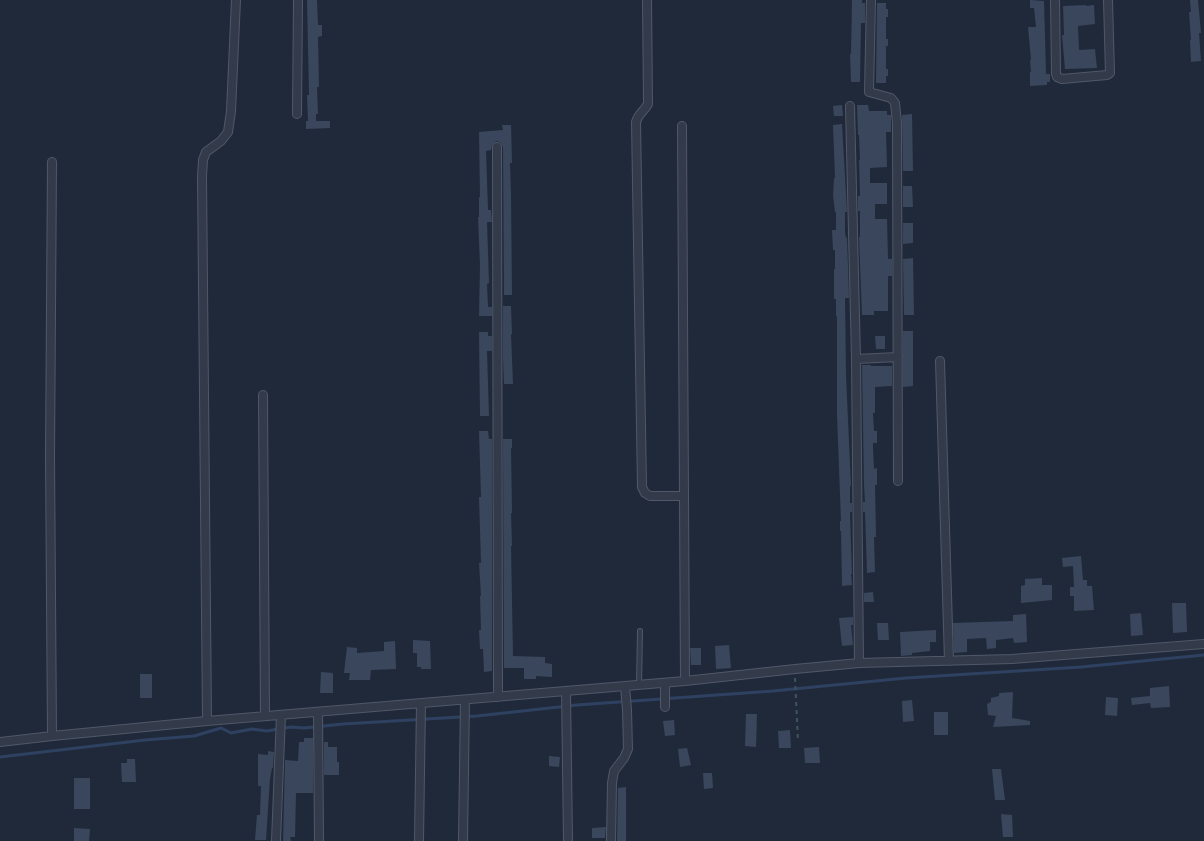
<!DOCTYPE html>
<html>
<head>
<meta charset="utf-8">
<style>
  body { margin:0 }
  canvas { display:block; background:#1f293a }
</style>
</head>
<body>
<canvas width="1204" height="841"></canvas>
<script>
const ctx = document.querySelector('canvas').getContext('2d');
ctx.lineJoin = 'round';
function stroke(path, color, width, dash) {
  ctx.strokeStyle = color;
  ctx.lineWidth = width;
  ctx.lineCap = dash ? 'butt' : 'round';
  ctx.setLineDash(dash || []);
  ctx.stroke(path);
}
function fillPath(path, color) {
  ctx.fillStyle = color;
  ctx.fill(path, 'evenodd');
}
stroke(new Path2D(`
  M0,757L145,740L194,736L221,728L231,733L252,729L267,731L291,727L304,728L343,724L477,716L577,705L773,691L906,678L1081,667L1204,655`), '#2f4161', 3);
fillPath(new Path2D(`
  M307,0H317L318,25H322V36L318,37L319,87H317L318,114H316V121H330V128L306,129V121H308L307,95H309Z
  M852,0H862V3H865V23H861L860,82H851L850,54H851Z
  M1030,0L1044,1L1046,74H1050V82H1047V85L1030,86V72H1031L1030,60H1031L1028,27H1036L1034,8H1030Z
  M1190,0H1198L1201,33H1199L1201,61L1191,62L1190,40H1191L1189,12H1191Z
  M877,3H886V9H888V17H886V39H888V46H886V69H888V76H886V83H876Z
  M1086,5V6L1094,5L1095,24L1078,26L1079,50L1095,49L1097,68L1065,69L1062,35H1064L1063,6Z
  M842,105L843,116H834L833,106Z
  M857,105H868L869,111H887V115H891V132H886L887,167L870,168V183H887V204H875V219H887L888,259H892V276H888V311H874V315H862L859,237H860V211H858V196H860L859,160H860L859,135H858Z
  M912,114L913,171H903L902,115Z
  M842,124L847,212H845V233L846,238L847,237L849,298H845L846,376L851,486H850V503H852V512H850L852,574H851L852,585L842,586L841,531H840V521H841L837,414V316H836V299H834V269H835V250H833L832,230H836V212H835L833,195L834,178H835L833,125Z
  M502,125H511L512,163H510L511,195L512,295H504L503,147L500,142L496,141L492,145L491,150L486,151L488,210H491L492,222H487L489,283L487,284L488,307H492V316H479L480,265L478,217H479V197H480L479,132L503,130Z
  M903,186H912L913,207H903Z
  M903,223H913V243L903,244Z
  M913,258L914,315H904L903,259Z
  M503,306H511L512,334H511L513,384H504L503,358Z
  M903,331H913V386L903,387Z
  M479,332H488V336H492V351H487L489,416H480Z
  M875,336H885V349H876Z
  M862,365H871V366H892V386L875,387V413H873L874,431H877V443H873V448L874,469L877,468V485H875L876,537H874L875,572L867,573L865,512H863V502H865L864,485Z
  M479,431H488L489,439H492V671L484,672L483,649H480L479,630H481L480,596H481L479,563H481L479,497H481Z
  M503,439H512V448H511L512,513H511L512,546H511L513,656L545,657V663L552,664V677L536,676V679H524V668H504Z
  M1081,556L1083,580H1087V586H1092L1094,610L1074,611V596H1070V587H1074L1073,566L1063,567L1062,558Z
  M1042,578V585H1052V600L1021,603V586L1025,585V579Z
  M873,592L874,602H864V593Z
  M1172,603H1186L1187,632L1173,633Z
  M1141,613L1143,635L1131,636L1130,614Z
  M1026,614L1027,642L1014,643L1013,638L996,640V648L987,649L986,638L967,639V652L954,653L953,623L1013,621V615Z
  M853,617V625H851L853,645L842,646L839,618Z
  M877,623H888L889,640H878Z
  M936,630V642H930V651L912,653V655L901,656L900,632Z
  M413,640L430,641L431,669H421V667H417V653H413Z
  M395,641L396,669L371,670L370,680H349L350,673H344L347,647L357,648V653L384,651V642Z
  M729,645L731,668L716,669L715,646Z
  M690,648H701V665H691Z
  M321,672L333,673V693H320Z
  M140,674H152V698H140Z
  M1169,686L1170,707L1151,708L1150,703L1132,705L1131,698L1150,696V688Z
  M1013,692L1012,718L1030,721V725L993,727L996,716L988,715L987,704L991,702V698L999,696V693Z
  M1106,697L1118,698L1117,716L1105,715Z
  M912,700L914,721L903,722L902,701Z
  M934,712H948V735H934Z
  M746,714H757L756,747L745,746Z
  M674,720L675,735L665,736L663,721Z
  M790,730L791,748H779L778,731Z
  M304,738H313V793H296L295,837H290L291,841H283L285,760L298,761L299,742H304Z
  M324,742H328V747H337V762H339V775H324Z
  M819,747L820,763H805L804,748Z
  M687,748L691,765L680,767L678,749Z
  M268,751L274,752L273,768H272L270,779L266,840H255L257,815H260L261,786H258V754L268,755Z
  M549,756L560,757L559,767L549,766Z
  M127,759H135L136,782H122L121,763H127Z
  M992,769H1001L1005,800H995Z
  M703,773H712L713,788L704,789Z
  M74,778H90V809H74Z
  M626,787V841H617L618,788Z
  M1001,814L1012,815L1013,837H1003Z
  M606,827L605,838H592V828Z
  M74,828L90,829L89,841H74Z`), '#3a465b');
const service = new Path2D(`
  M639,685L640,631`);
const minor = new Path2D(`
  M647,0L648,104C643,113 639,112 636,122L642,487L645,493L650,496H684
  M871,0L869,92L891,98L895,103L897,123L898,481
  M1055,0L1056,74L1057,77L1062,79L1107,75L1110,73L1108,0
  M850,106L856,359L859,663
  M297,114L298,0
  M682,126L685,681
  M497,147L498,697
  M856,359L898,357
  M940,361L949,661
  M263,395L265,716
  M665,683V707
  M566,691L568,841
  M318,712L319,841
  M207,721L202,176L203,160L206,152L221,141L228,132L231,111L236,0
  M52,736L50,456L52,162
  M0,742L52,736L207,721L685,681L795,669L859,663L1012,659L1204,644
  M276,841L281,715
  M419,841L421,703
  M463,841L465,700
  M611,841L612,783L614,771L624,758L628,749L627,710L625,686`);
stroke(service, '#505868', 6);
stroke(minor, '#505868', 10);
stroke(new Path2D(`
  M795,678L798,741`), '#3e5459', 2, [4, 4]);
stroke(service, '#333b4b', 4);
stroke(minor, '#333b4b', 8);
</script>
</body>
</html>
